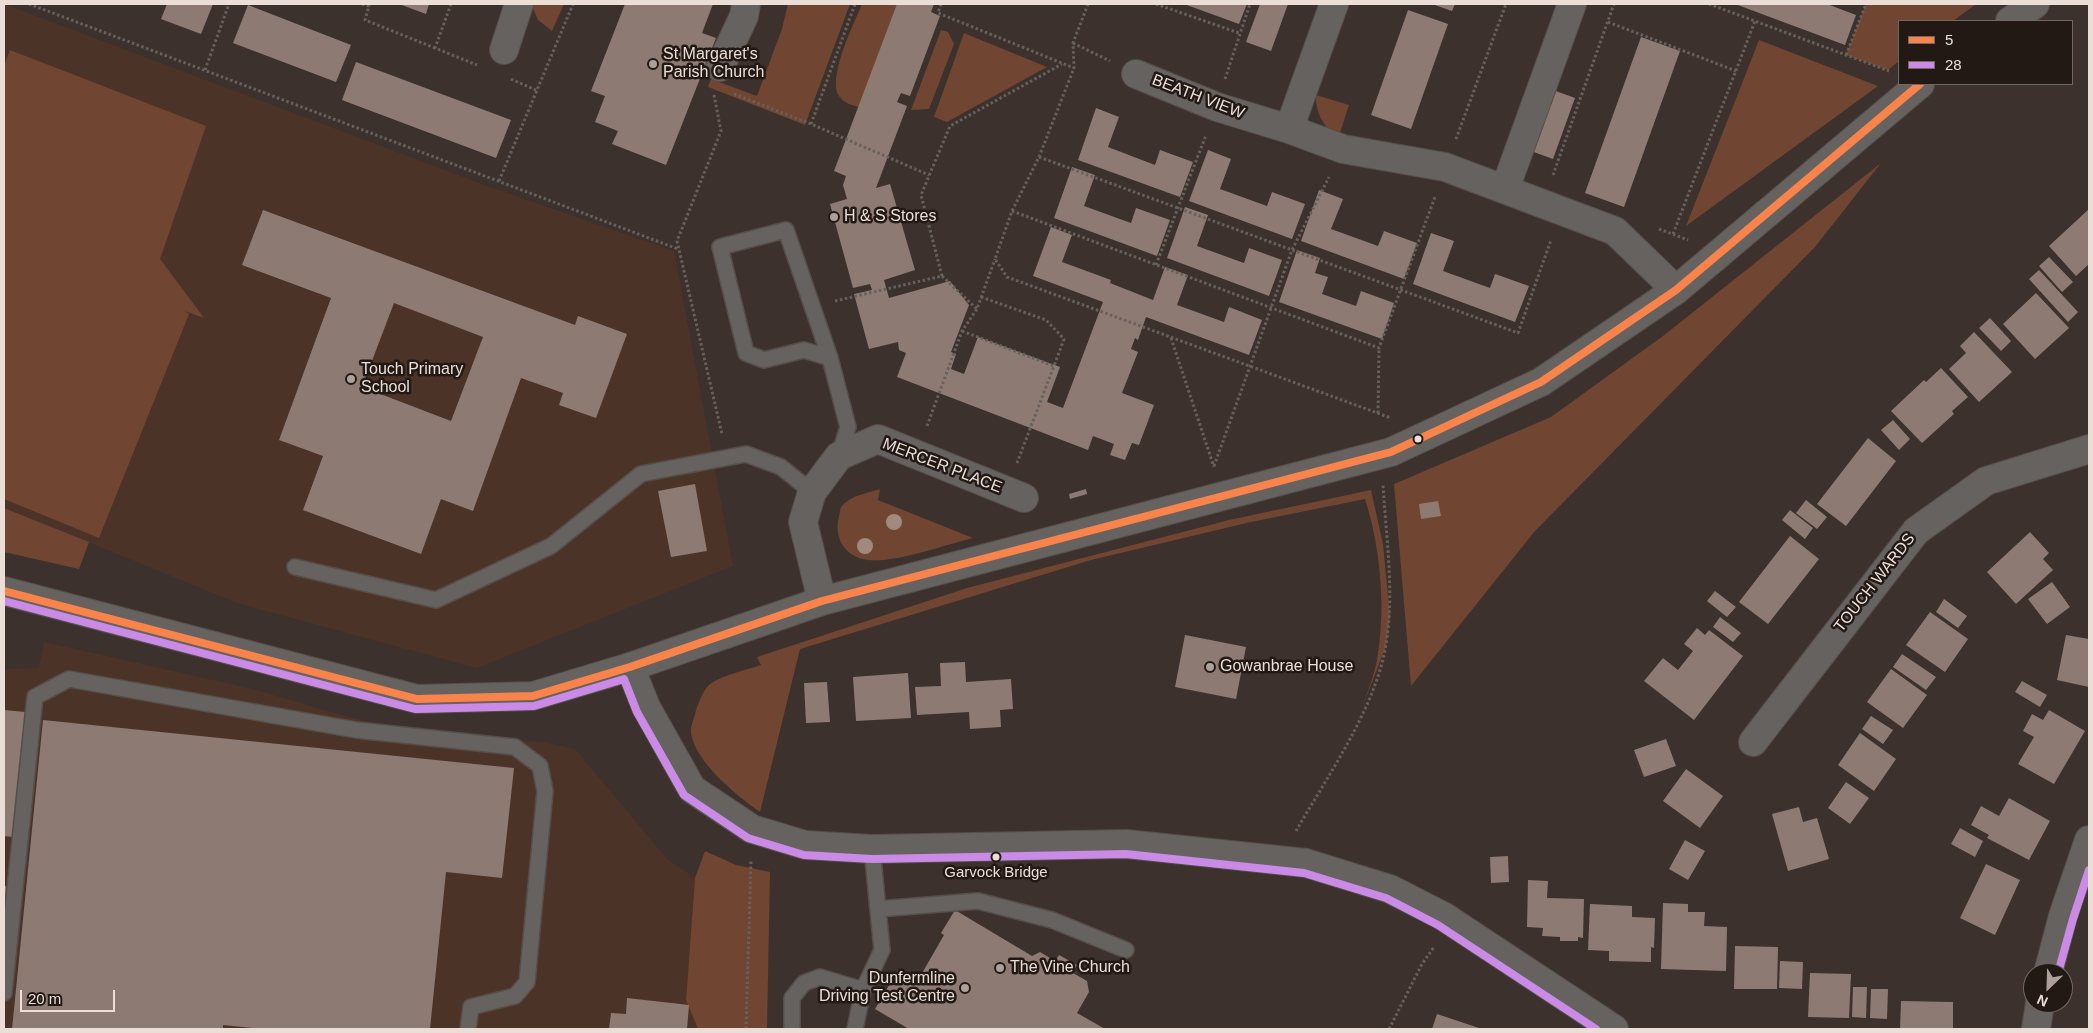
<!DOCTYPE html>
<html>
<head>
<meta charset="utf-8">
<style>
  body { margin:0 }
  #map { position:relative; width:2093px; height:1033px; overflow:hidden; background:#3c312c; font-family:Helvetica,sans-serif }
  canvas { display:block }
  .frame { position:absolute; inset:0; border:5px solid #ebded7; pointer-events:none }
  .legend { position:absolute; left:1898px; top:20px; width:175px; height:65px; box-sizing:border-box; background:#221915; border:1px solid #726863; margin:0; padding:6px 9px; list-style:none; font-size:15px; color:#ebded7 }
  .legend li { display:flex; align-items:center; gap:10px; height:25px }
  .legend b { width:25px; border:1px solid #726863 }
  .north { position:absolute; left:2023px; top:963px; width:50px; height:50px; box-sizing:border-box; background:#221915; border:1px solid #726863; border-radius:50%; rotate:204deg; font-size:14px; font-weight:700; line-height:20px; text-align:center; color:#ebded7 }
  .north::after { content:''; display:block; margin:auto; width:18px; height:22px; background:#aea19b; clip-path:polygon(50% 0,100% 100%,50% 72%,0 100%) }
  .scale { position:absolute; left:20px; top:990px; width:95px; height:22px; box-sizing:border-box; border:2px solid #ebded7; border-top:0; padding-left:6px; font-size:15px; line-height:18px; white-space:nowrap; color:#ebded7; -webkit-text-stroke:4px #221915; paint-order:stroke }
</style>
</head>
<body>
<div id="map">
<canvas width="2093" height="1033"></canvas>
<div class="frame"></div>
<ul class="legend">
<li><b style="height:6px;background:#f8844c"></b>5</li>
<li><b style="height:6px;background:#ca8be6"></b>28</li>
</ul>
<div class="north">N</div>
<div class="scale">20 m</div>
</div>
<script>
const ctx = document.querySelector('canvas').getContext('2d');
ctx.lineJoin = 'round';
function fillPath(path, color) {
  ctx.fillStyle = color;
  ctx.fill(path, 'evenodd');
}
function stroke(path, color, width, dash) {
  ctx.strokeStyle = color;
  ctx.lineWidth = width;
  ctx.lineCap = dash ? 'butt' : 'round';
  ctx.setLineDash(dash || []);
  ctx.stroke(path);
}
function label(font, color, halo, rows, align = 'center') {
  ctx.font = font + ' Helvetica,sans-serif';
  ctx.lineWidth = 5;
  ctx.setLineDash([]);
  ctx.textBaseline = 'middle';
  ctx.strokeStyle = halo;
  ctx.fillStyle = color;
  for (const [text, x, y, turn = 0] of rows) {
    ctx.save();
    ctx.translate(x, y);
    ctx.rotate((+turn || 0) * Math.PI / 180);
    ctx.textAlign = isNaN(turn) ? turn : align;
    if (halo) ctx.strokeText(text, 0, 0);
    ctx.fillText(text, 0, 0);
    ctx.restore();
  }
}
fillPath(new Path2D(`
  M4,4L490,187L674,251L733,566L477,668L240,604L4,508Z
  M44,642L253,689L348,717L430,735L543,742L575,749L667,859L695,878L686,1000L698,1029H4V678L6,669L39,668Z`), '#4c3328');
fillPath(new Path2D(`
  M531,4H564L552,31L538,20Z
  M788,4H850L805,125L708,87L711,79L757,96L782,29Z
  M862,4H898L859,107C851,105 844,103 839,96C827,78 854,23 862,4Z
  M1866,4H1976L1953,21H1899V61L1888,70L1846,55Z
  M941,30L948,32L954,44L929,109L911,110Z
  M964,33L1047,67L947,122L934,117Z
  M1759,40L1878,86L1686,226Z
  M10,50L206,126L160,259L204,318L185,311L189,314L99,538L4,499V66Z
  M1316,95L1349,105L1338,139C1324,127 1315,113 1316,95Z
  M1881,163L1815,247L1535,531L1411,686L1394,484L1551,417L1663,336Z
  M880,489L878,500L973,538C944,545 897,563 868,560C845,557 833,538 839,516C840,513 840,508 842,506C851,495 868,493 880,489Z
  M1371,490L1383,544L1390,617L1386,646L1362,708C1367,693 1374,676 1377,660C1386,609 1381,549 1365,499L1251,522L1091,560L800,649L760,812C737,796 695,762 691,733C690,726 695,717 696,710C698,704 703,691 708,686C716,677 749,669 761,665L757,657L967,588L1229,520Z
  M4,508L89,542L79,569L4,552Z
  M705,851L736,865L770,872L767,1029H698L686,1000L695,878Z`), '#704531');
fillPath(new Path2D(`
  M167,4H213L201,34L161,19Z
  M399,4H429L426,14Z
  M625,4H713L702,33L716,38L666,165L612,144L618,131L595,122L605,96L591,91Z
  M897,4H934L931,12L940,16L910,96L901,93L897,102L907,106L876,188L890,184L915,270L884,280L889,298L950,281L969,305L951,352L956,354L951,369L964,374L978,337L1060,367L1047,402L1063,408L1103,302L1033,276L1051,227L1072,235L1062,262L1111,280L1110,283L1153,300L1165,267L1188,275L1177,305L1224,322L1229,307L1262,320L1249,355L1146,317L1138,340L1135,338L1131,349L1138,352L1122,393L1154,405L1139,445L1132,443L1125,460L1110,455L1114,444L1093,436L1088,450L897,377L906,353L899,350L898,342L869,349L854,294L872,290L870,284L853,288L830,204L847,199L843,185L846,176L834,171Z
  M1184,4H1247L1239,24Z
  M1260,4H1288L1271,51L1246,42Z
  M1432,4H1455L1452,11Z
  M1735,4H1827L1856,15L1845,45Z
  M248,5L351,45L336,82L233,43Z
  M1408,10L1448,24L1411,129L1371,115Z
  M1641,37L1680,51L1624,207L1585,193Z
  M356,62L511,120L496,158L342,100Z
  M1553,90L1575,98L1553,159L1531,151Z
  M1096,108L1119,117L1108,147L1155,165L1160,150L1193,162L1180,197L1078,160Z
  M1208,150L1231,159L1220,189L1267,206L1272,192L1305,204L1292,239L1189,201Z
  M1072,167L1095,175L1084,206L1131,223L1136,208L1170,220L1157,256L1054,218Z
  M1319,190L1343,199L1331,229L1378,246L1384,231L1417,243L1404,279L1301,241Z
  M1185,207L1208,215L1197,246L1244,263L1249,248L1282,260L1269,296L1167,258Z
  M2089,209V264L2076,276L2049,246Z
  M263,210L575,325L578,316L627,334L596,418L559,405L563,393L521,378L473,511L441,499L421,554L303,510L323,456L279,440L331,298L242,265ZM394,303L483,337L451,421L362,387Z
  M1431,233L1454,241L1443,271L1490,288L1495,274L1529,286L1515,322L1413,284Z
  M1297,250L1320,258L1315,273L1328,277L1322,294L1356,306L1361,291L1394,303L1382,339L1279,302Z
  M2049,257L2073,282L2062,292L2039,266Z
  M2039,270L2078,312L2068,322L2029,279Z
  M2036,293L2069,328L2035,359L2003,324Z
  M1990,318L2011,341L2001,351L1979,328Z
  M1974,332L2012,372L1979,402L1949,369L1966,353L1960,346Z
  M1941,368L1968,397L1952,411L1954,414L1922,443L1891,411L1924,380L1926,382Z
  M1893,420L1910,439L1899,450L1881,430Z
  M1868,438L1896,461L1846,526L1817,504Z
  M695,484L707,551L671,557L658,491Z
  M1086,489L1087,494L1070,499L1069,494Z
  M1806,500L1827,517L1817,529L1796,513Z
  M1438,501L1441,516L1421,519L1419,504Z
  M1790,510L1813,528L1805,539L1782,520Z
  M2030,532L2049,553L2043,559L2053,570L2016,604L1987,572Z
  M1790,536L1819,559L1768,624L1739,602Z
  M2052,582L2070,607L2047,624L2028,599Z
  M1715,591L1736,607L1727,617L1707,601Z
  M1944,599L1967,616L1958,628L1936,612Z
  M1930,612L1968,639L1945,672L1906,645Z
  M1720,617L1741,633L1733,642L1713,627Z
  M1697,628L1705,635L1709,630L1743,656L1694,720L1644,681L1663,658L1678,670L1693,651L1684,644Z
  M1185,635L1246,647L1236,699L1175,687Z
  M2066,635L2089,639V687L2057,680Z
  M1902,654L1936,677L1926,690L1893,667Z
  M965,662L966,682L1011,679L1013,709L1000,710L1001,727L970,729L969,712L917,715L915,687L941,686L940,663Z
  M1891,669L1927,695L1903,728L1867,702Z
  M908,673L911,718L856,721L853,677Z
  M2022,681L2047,695L2040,707L2015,692Z
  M827,682L830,722L806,723L804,683Z
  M4,710L25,712L13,837L4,836Z
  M2049,710L2085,731L2054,784L2018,764L2034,737L2023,731L2032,714L2043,720Z
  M1871,716L1893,730L1883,744L1862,729Z
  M43,720L514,768L502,878L446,872L430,1029H262L223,1025V1029H12Z
  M1860,733L1896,759L1874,791L1838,765Z
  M1666,739L1676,766L1644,777L1634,750Z
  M1686,769L1723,796L1700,828L1663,801Z
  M1846,782L1869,798L1850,824L1828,808Z
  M2009,798L2050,821L2029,860L1987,838L1989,835L1971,825L1981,806L1999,816Z
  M1799,807L1803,822L1817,818L1829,859L1788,871L1772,814Z
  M1960,828L1983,841L1975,857L1951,844Z
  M1685,840L1705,851L1688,880L1669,869Z
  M1508,856L1509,882L1491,883L1490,857Z
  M1986,864L2020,880L1995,935L1960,918Z
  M1528,880L1548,881L1547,898L1584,899L1583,938L1578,937V941H1560V937L1542,936L1543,928L1527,927Z
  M4,886H7L5,905H4Z
  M1663,903L1688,904V912H1705L1704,926L1727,927L1726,971L1661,969Z
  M1590,904L1632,906V917L1655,918L1654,948L1651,947V962L1609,961V951L1588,950Z
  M955,910L1032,956L1040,952L1055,961L1059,955L1077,965L1073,973L1087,981L1089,992L1077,1013L1105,1029H909L875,1009L898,970L917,982L944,935L941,933Z
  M1735,946L1778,947L1777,989H1734Z
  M1780,961L1803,962L1802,989L1779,988Z
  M1810,973L1851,974L1849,1018L1808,1017Z
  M1853,987H1867L1866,1018L1852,1017Z
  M1871,989H1888L1887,1019L1870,1018Z
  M627,998L689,1005L687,1029H609L611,1013L626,1014Z
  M1901,1001L1953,1002V1029H1900Z
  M1437,1014L1482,1029H1432Z`), '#8d7b73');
const service = new Path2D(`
  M830,358L804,350L764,360L746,353L720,247L786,230L830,358L848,427L839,456
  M295,567L436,600L551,546L641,474L746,454L781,467L812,492
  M878,909L978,901L1052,920L1126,950
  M4,993L35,697L69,679L356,730L515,747L540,766L545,791L527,982L515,996L471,1007L468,1029
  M792,1029V998L804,983L820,977L863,990
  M855,1029L863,990L882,950L872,849`);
const minor = new Path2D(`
  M504,50L519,4
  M720,67L744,16L746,4
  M1136,74L1217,107L1289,129L1343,149L1445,167L1615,231L1676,290
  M1289,129L1334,4
  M1505,189L1572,4
  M822,601L803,522L812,492L839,456L878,439L1024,498
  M630,667L646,707L692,789L752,829L805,845L872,849L1126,844L1306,863L1390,889L1443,916L1614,1029
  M1753,742L1916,531L1986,481L2089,449
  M2048,973L2063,916L2089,840
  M2036,1029L2040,1003`);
const tertiary = new Path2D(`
  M2010,21L2035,4
  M4,591L417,699L533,696L630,667L822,601L1391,452L1541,382L1676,290L1920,84`);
stroke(service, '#564e49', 18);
stroke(minor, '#564e49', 30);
stroke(tertiary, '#564e49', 30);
stroke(new Path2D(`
  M29,4L678,249
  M362,4L369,6L365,20L435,48
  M451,4L435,48L477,65
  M941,4L938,13L1074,68
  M1088,4L1073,43L1074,68L1039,157L1012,211L995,259L1007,277L1391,418
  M1156,4L1239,33
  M1709,4L1889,71
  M1608,22L1736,71
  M1073,43L1110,61
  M1846,55L1866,4
  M205,70L229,4
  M511,79L538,91
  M1225,79L1250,4
  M734,94L811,124L929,175
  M714,95L721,131L677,241L722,434
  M811,124L855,4
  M1456,139L1506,4
  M1039,157L1518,333L1551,240
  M1553,175L1614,4
  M499,181L573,4
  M1012,211L1379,348L1435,197
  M1659,229L1688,240
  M1673,234L1755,21
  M1156,265L1206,135
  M942,276L921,195L950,126L1062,64
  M981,297L1046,320L1064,339L1054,366
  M835,301L942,276L977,309L995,259
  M962,331L1054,366L1017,463
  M1171,338L1214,467
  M1378,413L1379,348
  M927,426L962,331L977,309
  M1214,466L1292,250L1329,177
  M1296,831C1327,777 1370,716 1384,655C1396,599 1386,540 1383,484
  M746,1029L751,860
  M1389,1029L1422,964L1434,947`), '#66615d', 3, [2.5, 2.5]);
stroke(service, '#666260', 15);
stroke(minor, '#666260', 28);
stroke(tertiary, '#666260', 28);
stroke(new Path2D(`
  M4,591L417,699L533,696L630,667L822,601L1391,452L1541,382L1676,290L1920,84`), '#f8844c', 8);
stroke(new Path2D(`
  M4,601L415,709L534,706L624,679L637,712L684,795L748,838L804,855L872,859L1126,854L1304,873L1386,898L1438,925L1596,1029
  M2058,973L2073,919L2089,870`), '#ca8be6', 8);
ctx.fillStyle = '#a2897e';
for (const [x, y] of [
  [894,522],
  [865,546]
]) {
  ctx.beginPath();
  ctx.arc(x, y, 8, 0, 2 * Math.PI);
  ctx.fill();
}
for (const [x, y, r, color] of [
  [653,64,5,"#aea19b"],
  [834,217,5,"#aea19b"],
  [351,379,5,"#aea19b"],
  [1418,439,4.5,"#ebded7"],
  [1210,667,5,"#aea19b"],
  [996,857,4.5,"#ebded7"],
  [1000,968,5,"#aea19b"],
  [965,988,5,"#aea19b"]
]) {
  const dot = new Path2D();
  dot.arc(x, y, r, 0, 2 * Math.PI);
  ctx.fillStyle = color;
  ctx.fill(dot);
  stroke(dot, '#221915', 2);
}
label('15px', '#ebded7', '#221915', [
  ["Garvock Bridge",996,873]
]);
label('16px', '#ebded7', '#221915', [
  ["St Margaret's",663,55],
  ["Parish Church",663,73],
  ["H & S Stores",844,217],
  ["Touch Primary",361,370],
  ["School",361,388],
  ["Gowanbrae House",1220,667],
  ["The Vine Church",1010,968],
  ["Dunfermline",955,979,"right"],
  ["Driving Test Centre",955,997,"right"]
], 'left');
label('16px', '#ebded7', '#221915', [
  ["BEATH VIEW",1198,97,21],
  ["MERCER PLACE",942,466,21],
  ["TOUCH WARDS",1875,583,-52]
]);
</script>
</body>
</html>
